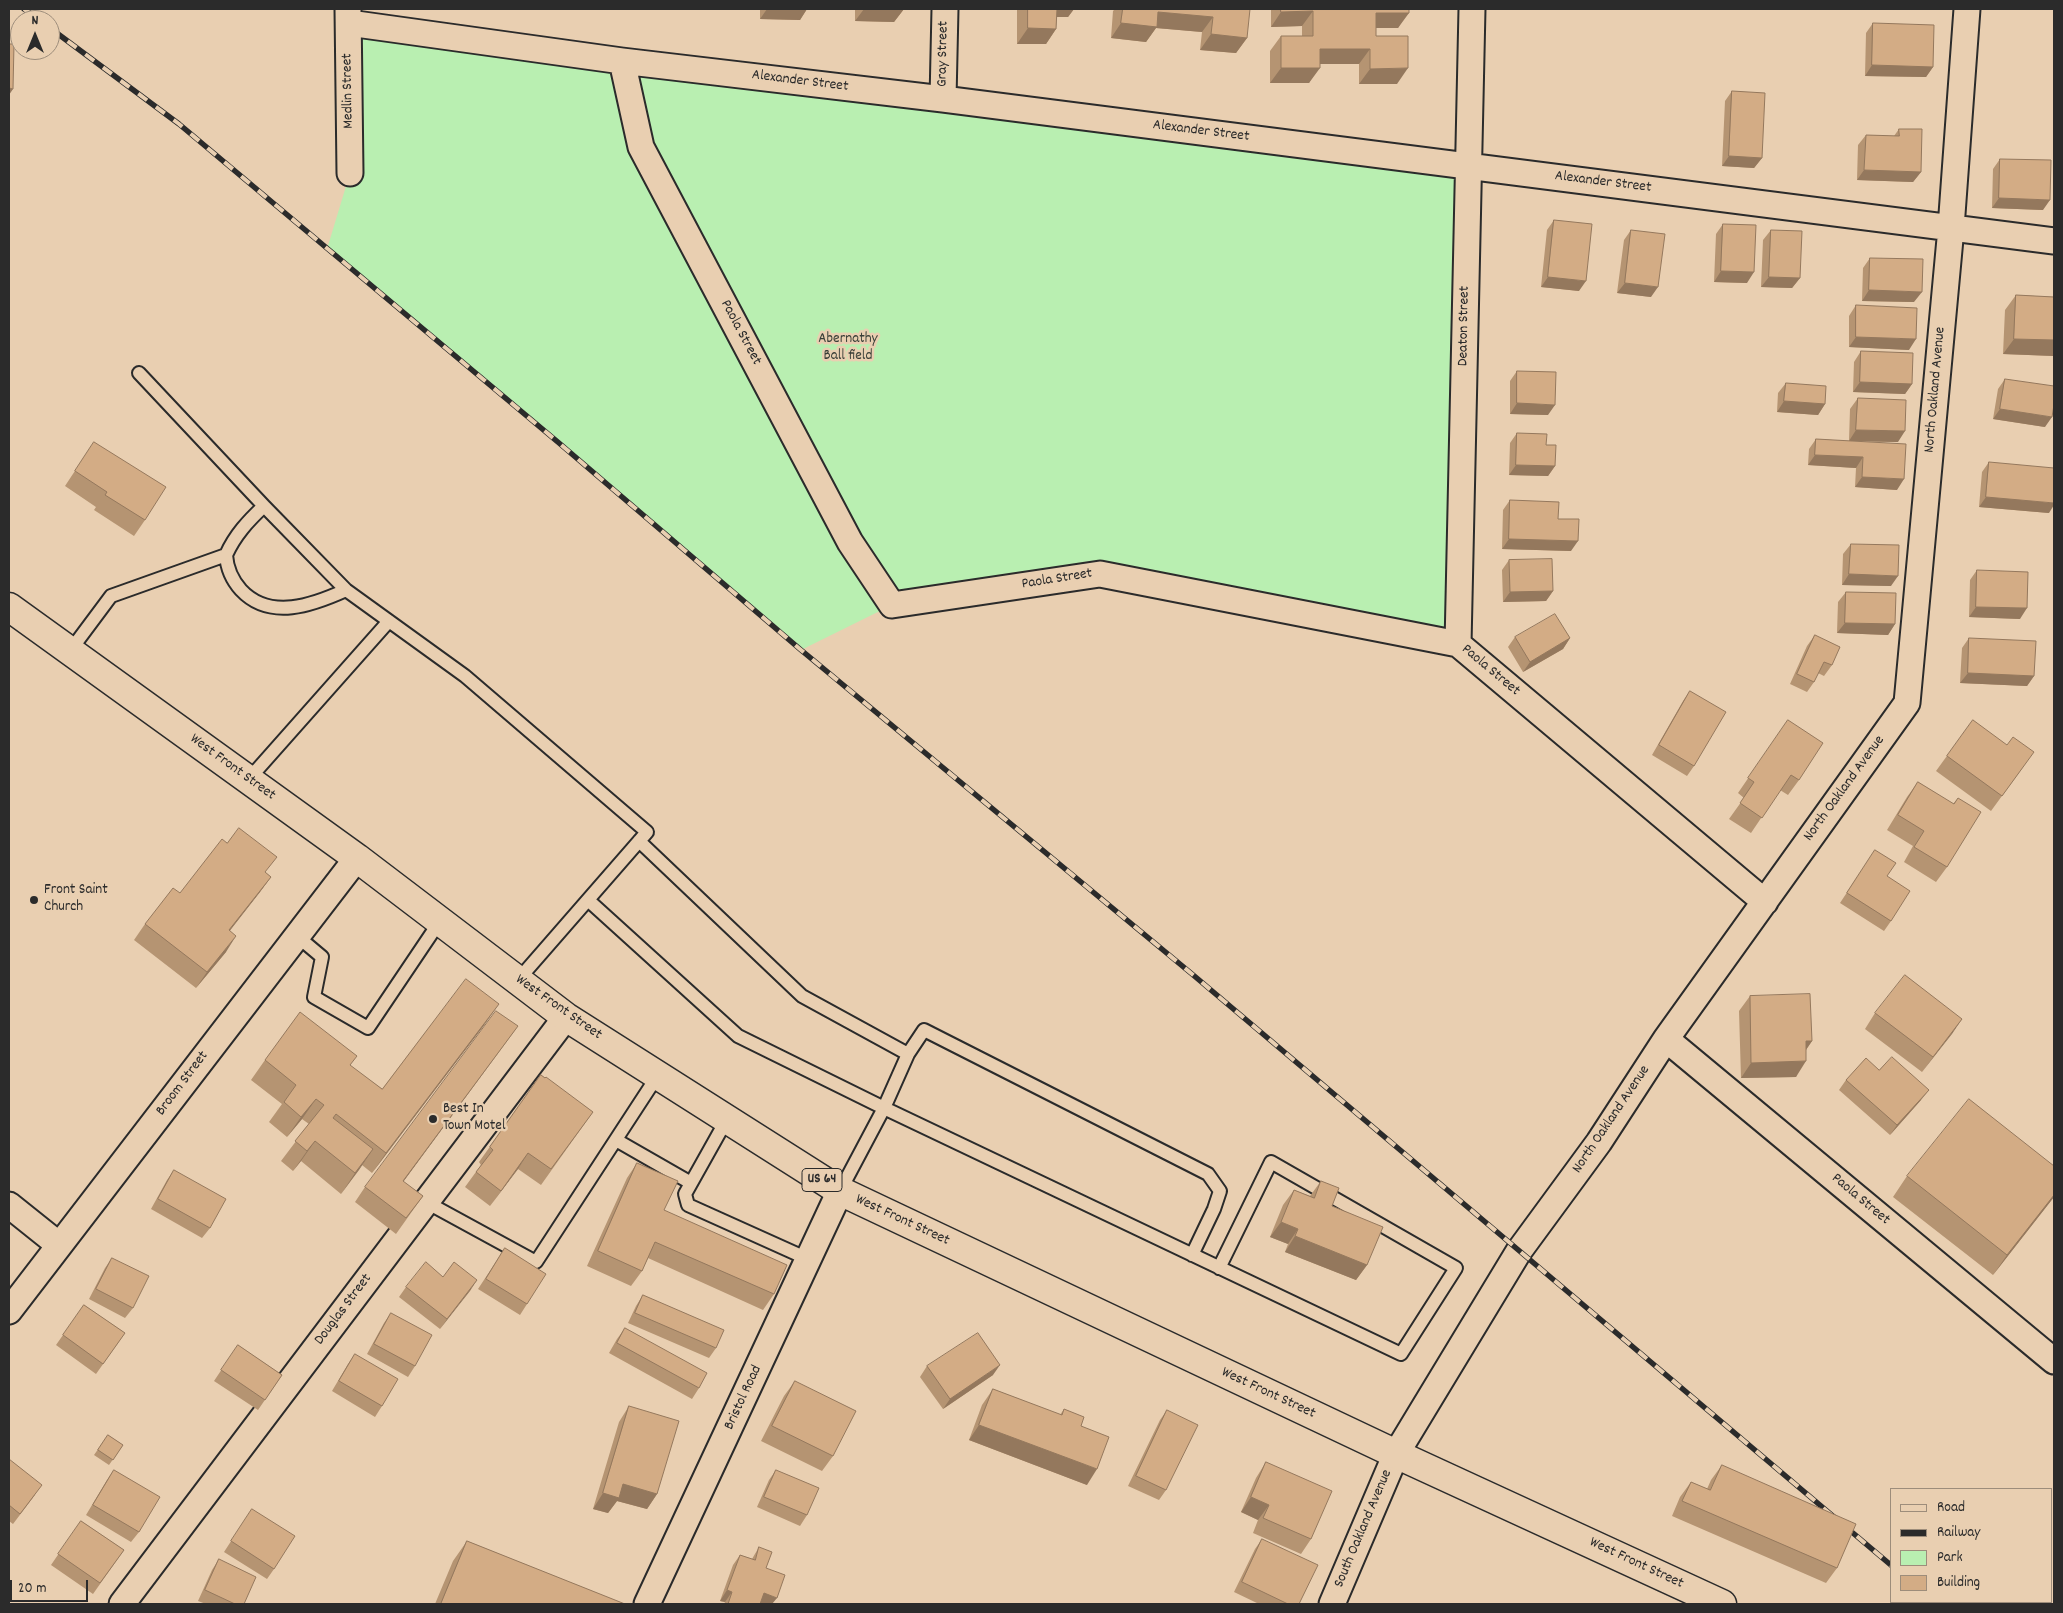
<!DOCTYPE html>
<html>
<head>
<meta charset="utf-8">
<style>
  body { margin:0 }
  #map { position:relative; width:2063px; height:1613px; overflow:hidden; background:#e9cfb1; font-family:Dekko,sans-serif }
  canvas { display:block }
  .frame { position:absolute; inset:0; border:10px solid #2b2b2b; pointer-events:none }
  .legend { position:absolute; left:1890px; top:1488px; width:162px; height:115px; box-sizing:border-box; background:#e9cfb1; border:1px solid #9d8d7b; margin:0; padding:6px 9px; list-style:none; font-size:15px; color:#2b2b2b }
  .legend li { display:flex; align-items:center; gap:10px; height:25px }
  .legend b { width:25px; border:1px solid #9d8d7b }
  .north { position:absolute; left:10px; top:10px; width:50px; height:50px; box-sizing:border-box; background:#e9cfb1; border:1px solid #9d8d7b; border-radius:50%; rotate:0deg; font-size:14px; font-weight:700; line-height:20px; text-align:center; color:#2b2b2b }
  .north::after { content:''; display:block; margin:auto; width:18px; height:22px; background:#2b2b2b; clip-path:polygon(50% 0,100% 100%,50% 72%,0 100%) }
  .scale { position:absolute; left:10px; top:1580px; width:78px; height:22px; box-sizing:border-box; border:2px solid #2b2b2b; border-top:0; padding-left:6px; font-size:15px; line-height:18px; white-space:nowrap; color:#2b2b2b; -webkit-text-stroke:4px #e9cfb1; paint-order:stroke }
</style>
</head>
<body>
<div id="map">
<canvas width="2063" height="1613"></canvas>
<div class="frame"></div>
<ul class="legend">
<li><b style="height:6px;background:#e9cfb1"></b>Road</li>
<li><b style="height:6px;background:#2b2b2b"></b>Railway</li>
<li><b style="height:14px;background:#b9efb1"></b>Park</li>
<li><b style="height:14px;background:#d3ac85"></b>Building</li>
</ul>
<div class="north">N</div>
<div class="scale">20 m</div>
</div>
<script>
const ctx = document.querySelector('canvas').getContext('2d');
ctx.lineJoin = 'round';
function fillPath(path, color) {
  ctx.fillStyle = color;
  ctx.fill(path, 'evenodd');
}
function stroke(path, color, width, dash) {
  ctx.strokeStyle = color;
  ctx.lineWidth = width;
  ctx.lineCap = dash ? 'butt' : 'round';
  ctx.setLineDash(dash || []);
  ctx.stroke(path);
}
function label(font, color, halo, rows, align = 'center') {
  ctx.font = font + ' Dekko,sans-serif';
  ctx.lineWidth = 5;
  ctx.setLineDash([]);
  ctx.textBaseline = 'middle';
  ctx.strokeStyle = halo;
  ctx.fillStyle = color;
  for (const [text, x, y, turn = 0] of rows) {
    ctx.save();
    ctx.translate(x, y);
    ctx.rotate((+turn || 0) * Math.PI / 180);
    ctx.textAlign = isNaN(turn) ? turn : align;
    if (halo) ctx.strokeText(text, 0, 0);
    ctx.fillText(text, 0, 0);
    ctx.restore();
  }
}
fillPath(new Path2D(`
  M349,23L1469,166L1458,644L1100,574L892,605L801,650L559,443L327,249L350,173Z`), '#b9efb1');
const service = new Path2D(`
  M139,373L264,506L346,590L465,676L647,832L518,980
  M226,555C227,569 232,580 241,590C270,621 313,605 346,590
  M70,651L111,596L226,555C235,535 248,521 264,506
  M248,780L389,621
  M639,841L802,996L908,1054
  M588,900L738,1036L884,1108L1401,1354L1456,1268L1271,1162L1219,1268
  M297,936L322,957L314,997L368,1028L440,921
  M727,1119L685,1194L688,1205L808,1259
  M616,1140L691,1183
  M840,1191L884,1108L908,1054L924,1030L1208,1174L1220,1191L1214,1209L1192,1255
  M426,1202L536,1262L658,1075`);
const minor = new Path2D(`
  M348,9L350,173
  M349,23L622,61L943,99L2054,241
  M622,61L641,147L850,542L892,605L1100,574L1458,644L1765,902
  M943,99L945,9
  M1458,644L1472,9
  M1666,1039L2054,1361
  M9,1205L59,1245
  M9,1311L357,858
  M122,1604L566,1017
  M647,1604L840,1191
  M1332,1604L1396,1454L1519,1251L1599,1142L1666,1039L1907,703L1951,228L1967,9`);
const primary = new Path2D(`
  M9,607L357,858L566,1017L840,1191L1396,1454L1722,1604`);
stroke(service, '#2b2b2b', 16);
stroke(minor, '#2b2b2b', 29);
stroke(primary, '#2b2b2b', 31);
stroke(service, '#e9cfb1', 12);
stroke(minor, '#e9cfb1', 25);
stroke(primary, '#e9cfb1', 28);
const rail = new Path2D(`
  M24,9L40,20
  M50,28L179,124L559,443L801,650L1192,974L1892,1566
  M1934,1602L1937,1604`);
stroke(rail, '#2b2b2b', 5.5);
stroke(rail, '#e9cfb1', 4, [11]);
fillPath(new Path2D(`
  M760,9H807L800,20L760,19Z
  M855,9H904L894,22L855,21Z
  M1017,9H1074L1068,17H1057L1056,29L1046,44H1017Z
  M1115,9H1243L1247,38L1236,53L1200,50L1202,32L1156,28L1146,42L1111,38L1113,11Z
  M1271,9H1409L1398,28H1376V36L1397,84H1359V64H1320L1309,83H1270V51L1281,36H1302V26L1271,27Z
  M1873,23L1933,67L1926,77L1865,76L1866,33Z
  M1732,91L1762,158L1754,168L1722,166L1725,101Z
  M1899,129L1921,172L1913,182L1857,180L1858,145L1866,135L1894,136Z
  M2000,159L2043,210L1992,208L1993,169Z
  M1554,220L1579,291L1541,287L1547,230Z
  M1723,224L1747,283L1714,282L1716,234Z
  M1631,230L1651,297L1617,293L1624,240Z
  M1771,230L1800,278L1792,288L1761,287L1763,240Z
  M1870,258L1914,302L1862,301L1863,268Z
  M2016,295L2054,297V356L2003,354L2005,310Z
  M1856,305L1909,350L1849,347V316Z
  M1861,351L1912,384L1905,394L1853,392L1854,362Z
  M1517,371L1548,415L1510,414V381Z
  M2005,379L2045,427L1993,419L1998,389Z
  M1786,383L1825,404L1818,415L1777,412L1778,393Z
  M1858,398L1898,442L1850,441L1897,490L1855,487L1856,468L1808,465L1809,449L1816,439L1849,441L1850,409Z
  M1517,433L1546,445L1555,466L1548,476L1509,475L1510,443Z
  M94,442L145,520L134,536L94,510L96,507L65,486Z
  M1989,462L2049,513L1979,507L1982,472Z
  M1510,500L1558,519L1571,551L1502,549L1503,510Z
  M1851,544L1891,586L1842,585L1843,554Z
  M1509,560L1553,591L1546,601L1503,602L1502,570Z
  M1977,570L2020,619L1969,617L1970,580Z
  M1846,592L1895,624L1888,635L1837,633L1838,602Z
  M1815,635L1832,665L1824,676L1818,673L1814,682L1807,692L1790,684L1807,646Z
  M1515,637L1570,638L1563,649L1523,672L1508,647Z
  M1969,638L2034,676L2027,686L1960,683L1962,648Z
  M1690,691L1694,766L1687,776L1652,755L1683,701Z
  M1788,720L1799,780L1788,795L1780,790L1751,833L1729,819L1744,798L1738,793Z
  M1973,720L2023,767L1991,811L1936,771Z
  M1918,782L1953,804L1958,798L1947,867L1936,882L1904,862L1913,846L1887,830L1907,797Z
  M1875,850L1887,876L1891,921L1884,931L1840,903Z
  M266,873L271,877L260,892L229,931L226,952L196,988L134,940L145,924L180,893Z
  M1750,996L1812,1041L1806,1050L1796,1077L1741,1078L1739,1011Z
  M1875,1013L1962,1019L1922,1072L1865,1029Z
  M485,1024L372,1173L362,1165L341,1194L301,1161L293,1171L281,1161L309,1124L302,1119L287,1137L269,1122L282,1104L251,1080L265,1060L350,1066L382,1089Z
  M518,1026L403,1182L423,1196L396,1234L355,1202L365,1187Z
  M1879,1070L1921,1100L1890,1135L1839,1090L1846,1080Z
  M541,1075L593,1112L541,1185L518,1169L490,1206L465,1187L481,1165L479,1162Z
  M637,1163L664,1210L774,1294L763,1310L648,1258L642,1271L631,1286L587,1266L627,1178Z
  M174,1170L210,1228L202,1238L151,1209L167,1180Z
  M1907,1176L2054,1197L1993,1275L1893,1197Z
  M1321,1181L1332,1206L1367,1265L1356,1280L1285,1252L1288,1244L1270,1237L1283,1205L1294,1190L1310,1196Z
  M505,1248L527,1304L520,1315L478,1289Z
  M112,1258L133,1308L125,1318L89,1299L105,1268Z
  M443,1277L477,1280L440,1329L399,1297L406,1287Z
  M643,1295L716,1348L709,1358L628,1323L636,1306Z
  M84,1305L125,1333L96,1374L56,1345Z
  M391,1313L415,1366L408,1377L367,1354L384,1323Z
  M625,1328L699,1388L692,1399L609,1353L617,1339Z
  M238,1345L282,1375L258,1410L214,1381Z
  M355,1354L382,1406L375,1417L332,1391L348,1364Z
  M927,1366L993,1375L943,1409L920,1377Z
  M795,1381L833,1456L822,1471L761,1441L784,1396Z
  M993,1389L1060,1415L1064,1409L1081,1426L1087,1485L969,1440L982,1405Z
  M629,1406L657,1494L647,1509L617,1501L608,1513L593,1509L619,1422Z
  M1167,1410L1166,1490L1159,1500L1128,1486L1160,1420Z
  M108,1435L123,1445L109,1465L94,1455Z
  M9,1459L35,1495L13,1524L9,1521Z
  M1266,1462L1311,1539L1301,1554L1253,1533L1258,1520L1241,1512L1256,1478Z
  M1722,1465L1837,1568L1826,1583L1672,1516L1680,1497L1691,1482L1707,1489L1711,1480Z
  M114,1470L139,1532L131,1542L86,1515L107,1480Z
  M776,1470L807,1515L800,1526L757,1507L769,1480Z
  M252,1509L274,1569L267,1579L224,1552Z
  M81,1521L124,1550L93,1594L51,1565Z
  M1262,1539L1299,1604H1259L1234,1592L1255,1549Z
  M467,1541L624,1604H435L453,1561Z
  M759,1547L766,1568L772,1604H724L725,1602L720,1601L733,1565L740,1555L752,1559Z
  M219,1559L244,1604H206L198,1601L212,1570Z`), '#b59472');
fillPath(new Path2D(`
  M767,9H807L800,20L760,19Z
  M864,9H904L894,22L855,21Z
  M1052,9H1074L1068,17H1046Z
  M1313,11L1302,26L1271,27L1281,12Z
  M1158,12L1213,17L1202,32L1156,28L1146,42L1111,38L1121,23Z
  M1376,13H1409L1398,28H1365Z
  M1028,28L1056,29L1046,44H1017Z
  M1211,34L1247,38L1236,53L1200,50Z
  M1320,49H1370L1359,64H1309Z
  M1872,65L1933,67L1926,77L1865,76Z
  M1281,68H1320L1309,83H1270Z
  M1408,68L1397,84H1359L1370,69Z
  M9,88L13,89L9,95Z
  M1729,156L1762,158L1754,168L1722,166Z
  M1864,170L1921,172L1913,182L1857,180Z
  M1999,198L2050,200L2043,210L1992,208Z
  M1721,271L1754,272L1747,283L1714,282Z
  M1548,277L1586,281L1579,291L1541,287Z
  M1769,277L1800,278L1792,288L1761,287Z
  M1625,283L1658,287L1651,297L1617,293Z
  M1869,290L1922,292L1914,302L1862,301Z
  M1856,337L1916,339L1909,350L1849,347Z
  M2014,339L2054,340V356L2003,354Z
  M1860,382L1912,384L1905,394L1853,392Z
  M1784,401L1825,404L1818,415L1777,412Z
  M1517,403L1555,405L1548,415L1510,414Z
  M2000,409L2052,417L2045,427L1993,419Z
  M1856,430L1905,431L1898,442L1849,441Z
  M1815,455L1863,457L1856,468L1808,465Z
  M1516,465L1555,466L1548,476L1509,475Z
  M1862,477L1904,479L1897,490L1855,487Z
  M1986,497L2054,503V505L2049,513L1979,507Z
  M1509,539L1578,541L1571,551L1502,549Z
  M1849,574L1898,576L1891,586L1842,585Z
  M1553,591L1546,601L1503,602L1510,592Z
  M1976,607L2027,608L2020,619L1969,617Z
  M1845,623L1895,624L1888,635L1837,633Z
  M1570,638L1563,649L1523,672L1530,662Z
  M1968,673L2034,676L2027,686L1960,683Z
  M271,877L260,892L218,946L229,930Z
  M236,936L226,952L196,988L207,972Z
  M499,1004L485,1024L372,1173L386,1153Z
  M1962,1019L1952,1034L1922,1072L1933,1057Z
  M518,1026L507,1041L392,1197L403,1181Z
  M1806,1041H1812L1801,1057Z
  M1806,1061L1796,1077L1741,1078L1751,1063Z
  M1929,1090L1921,1100L1890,1135L1897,1125Z
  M316,1099L302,1119L287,1137L301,1117Z
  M315,1141L301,1161L293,1171L307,1151Z
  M373,1149L359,1170L341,1194L355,1173Z
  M528,1153L518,1169L490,1206L501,1191Z
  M2054,1195V1197L1993,1275L2007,1255Z
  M1281,1222L1298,1229L1288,1244L1270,1237Z
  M1295,1236L1367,1265L1356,1280L1285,1252Z
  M477,1280L470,1291L440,1329L447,1319Z
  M1000,1365L993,1375L943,1409L950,1399Z
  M979,1425L1097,1469L1087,1485L969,1440Z
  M623,1484L657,1494L647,1509L617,1501L608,1513L593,1509L603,1493Z
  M1251,1497L1269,1505L1258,1520L1241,1512Z
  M727,1590L732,1592L725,1602L720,1601Z
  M764,1593L777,1598L772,1604H759Z`), '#94785d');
const building = new Path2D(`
  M1028,9H1057L1056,29L1028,28Z
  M1123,9H1250L1247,38L1211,34L1213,17L1158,12L1157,27L1121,23Z
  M1281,9H1409V13H1376V36H1408V68L1370,69V49H1320V68H1281V36H1313V11L1281,12Z
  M1873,23L1934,25L1933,67L1872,65Z
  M9,44H14L13,89L9,88Z
  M1732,91L1765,93L1762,158L1729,156Z
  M1899,129H1922L1921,172L1864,170L1866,135L1899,136Z
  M2000,159L2051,160L2050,200L1999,198Z
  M1554,220L1592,224L1586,281L1548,277Z
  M1723,224L1756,225L1754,272L1721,271Z
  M1631,230L1665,234L1658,287L1625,283Z
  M1771,230L1802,231L1800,278L1769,277Z
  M1870,258L1923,259L1922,292L1869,290Z
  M2016,295L2054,297V340L2014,339Z
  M1856,305L1917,308L1916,339L1856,337Z
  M1861,351L1913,353L1912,384L1860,382Z
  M1517,371L1556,372L1555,405L1517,403Z
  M2005,379L2054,386V405L2052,417L2000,409Z
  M1786,383L1826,386L1825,404L1784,401Z
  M1858,398L1906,400L1905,431L1856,430Z
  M1517,433L1547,434L1546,445H1556L1555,466L1516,465Z
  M1816,439L1906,444L1904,479L1862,477L1863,457L1815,455Z
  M94,442L166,487L145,520L105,495L107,492L75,471Z
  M1989,462L2054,468V503L1986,497Z
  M1510,500L1559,502L1558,519H1579L1578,541L1509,539Z
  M1851,544L1899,545L1898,576L1849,574Z
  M1552,559L1553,591L1510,592L1509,560Z
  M1977,570L2028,572L2027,608L1976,607Z
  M1846,592L1896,593L1895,624L1845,623Z
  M1555,614L1570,638L1530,662L1515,637Z
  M1815,635L1840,647L1832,665L1824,662L1814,682L1797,674Z
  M1969,638L2036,641L2034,676L1968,673Z
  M1690,691L1726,712L1694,766L1659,745Z
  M1788,720L1823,743L1799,780L1791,775L1762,818L1740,803L1754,782L1748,778Z
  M1973,720L2007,745L2013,737L2034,752L2002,796L1947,756Z
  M1918,782L1954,804L1958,798L1981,812L1947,867L1914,847L1924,831L1898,815Z
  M239,828L277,857L265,872L271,877L229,930L236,936L207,972L145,924L173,888L180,893L222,839L227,843Z
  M1875,850L1896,863L1887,876L1910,891L1891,921L1847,893Z
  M1905,975L1962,1019L1933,1057L1875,1013Z
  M466,979L499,1004L386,1153L336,1114L333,1118L373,1149L355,1173L315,1141L307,1151L295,1141L324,1105L316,1099L301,1117L284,1102L296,1085L265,1060L300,1012L357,1056L350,1065L382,1089Z
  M1810,994L1812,1041H1806V1061L1751,1063L1750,996Z
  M496,1011L518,1026L403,1181L423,1196L406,1218L365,1187Z
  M1892,1057L1929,1090L1897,1125L1846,1080L1866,1058L1879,1070Z
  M541,1075L545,1078L546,1077L593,1112L551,1169L528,1153L501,1191L476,1172L493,1150L490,1147Z
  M1969,1099L2054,1166V1195L2007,1255L1907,1176Z
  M637,1163L678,1181L664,1210L787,1265L774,1294L655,1242L642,1271L598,1251Z
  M174,1170L226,1199L210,1228L158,1199Z
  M1321,1181L1339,1188L1332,1206L1383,1227L1367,1265L1295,1236L1298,1229L1281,1222L1294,1190L1314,1198Z
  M505,1248L546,1274L527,1304L486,1279Z
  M112,1258L149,1276L133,1308L96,1289Z
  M426,1262L443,1277L454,1262L477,1280L447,1319L406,1287Z
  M643,1295L724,1330L716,1348L635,1313Z
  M84,1305L125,1333L103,1364L63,1335Z
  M391,1313L432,1335L415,1366L374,1344Z
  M625,1328L707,1373L699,1388L617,1343Z
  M978,1333L1000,1365L950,1399L927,1366Z
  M238,1345L282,1375L265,1400L221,1370Z
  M355,1354L398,1379L382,1406L339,1381Z
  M795,1381L856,1411L833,1456L772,1426Z
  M993,1389L1062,1415L1064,1409L1084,1417L1081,1426L1109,1437L1097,1469L979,1425Z
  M629,1406L679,1421L657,1494L623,1484L619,1498L603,1493Z
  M1167,1410L1198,1425L1166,1490L1136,1476Z
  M108,1435L123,1445L113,1460L98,1450Z
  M9,1459L42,1485L20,1514L9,1505Z
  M1266,1462L1332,1491L1311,1539L1263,1518L1269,1505L1251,1497Z
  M1722,1465L1856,1524L1837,1568L1682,1501L1691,1482L1710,1490Z
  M114,1470L160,1497L139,1532L93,1505Z
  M776,1470L819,1488L807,1515L764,1497Z
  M252,1509L295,1536L274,1569L231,1541Z
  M81,1521L124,1550L100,1583L58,1554Z
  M1262,1539L1318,1565L1299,1604H1288L1242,1582Z
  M467,1541L625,1604H441Z
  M759,1547L772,1552L766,1568L785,1575L777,1598L764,1593L760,1604H728L732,1592L727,1590L740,1555L755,1560Z
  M219,1559L256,1577L244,1604H235L205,1590Z`);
fillPath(building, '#d3ac85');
stroke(building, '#94785d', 1);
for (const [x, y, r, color] of [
  [34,900,5,"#2b2b2b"],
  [433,1119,5,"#2b2b2b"]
]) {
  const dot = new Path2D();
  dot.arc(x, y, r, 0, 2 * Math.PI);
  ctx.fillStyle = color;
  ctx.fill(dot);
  stroke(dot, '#e9cfb1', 2);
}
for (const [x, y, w] of [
  [822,1180,40]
]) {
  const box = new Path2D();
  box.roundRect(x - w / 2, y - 11.5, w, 23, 4);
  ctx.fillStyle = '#e9cfb1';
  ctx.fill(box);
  stroke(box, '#2b2b2b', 1);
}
label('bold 14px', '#2b2b2b', null, [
  ["US 64",822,1180]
]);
label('15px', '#2b2b2b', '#e9cfb1', [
  ["Gray Street",944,54,-89],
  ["Alexander Street",800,82,7],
  ["Medlin Street",349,91,-91],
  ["Alexander Street",1201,132,7],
  ["Alexander Street",1603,183,7],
  ["Deaton Street",1465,326,-89],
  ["Paola Street",740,333,62],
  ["North Oakland Avenue",1936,390,-85],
  ["Paola Street",1057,580,-9],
  ["Paola Street",1490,671,40],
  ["West Front Street",232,768,36],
  ["North Oakland Avenue",1845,789,-54],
  ["West Front Street",558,1008,35],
  ["Broom Street",183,1084,-53],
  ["North Oakland Avenue",1612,1120,-56],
  ["Paola Street",1860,1200,40],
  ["West Front Street",902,1221,25],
  ["Douglas Street",344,1310,-53],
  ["West Front Street",1268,1394,25],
  ["Bristol Road",744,1398,-65],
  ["South Oakland Avenue",1364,1529,-67],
  ["West Front Street",1636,1564,25]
]);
label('15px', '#393f38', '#e9cfb1', [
  ["Abernathy",848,340],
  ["Ball field",848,357]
]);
label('15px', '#2b2b2b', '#e9cfb1', [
  ["Front Saint",44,891],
  ["Church",44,908],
  ["Best In",443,1110],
  ["Town Motel",443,1127]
], 'left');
</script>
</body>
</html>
